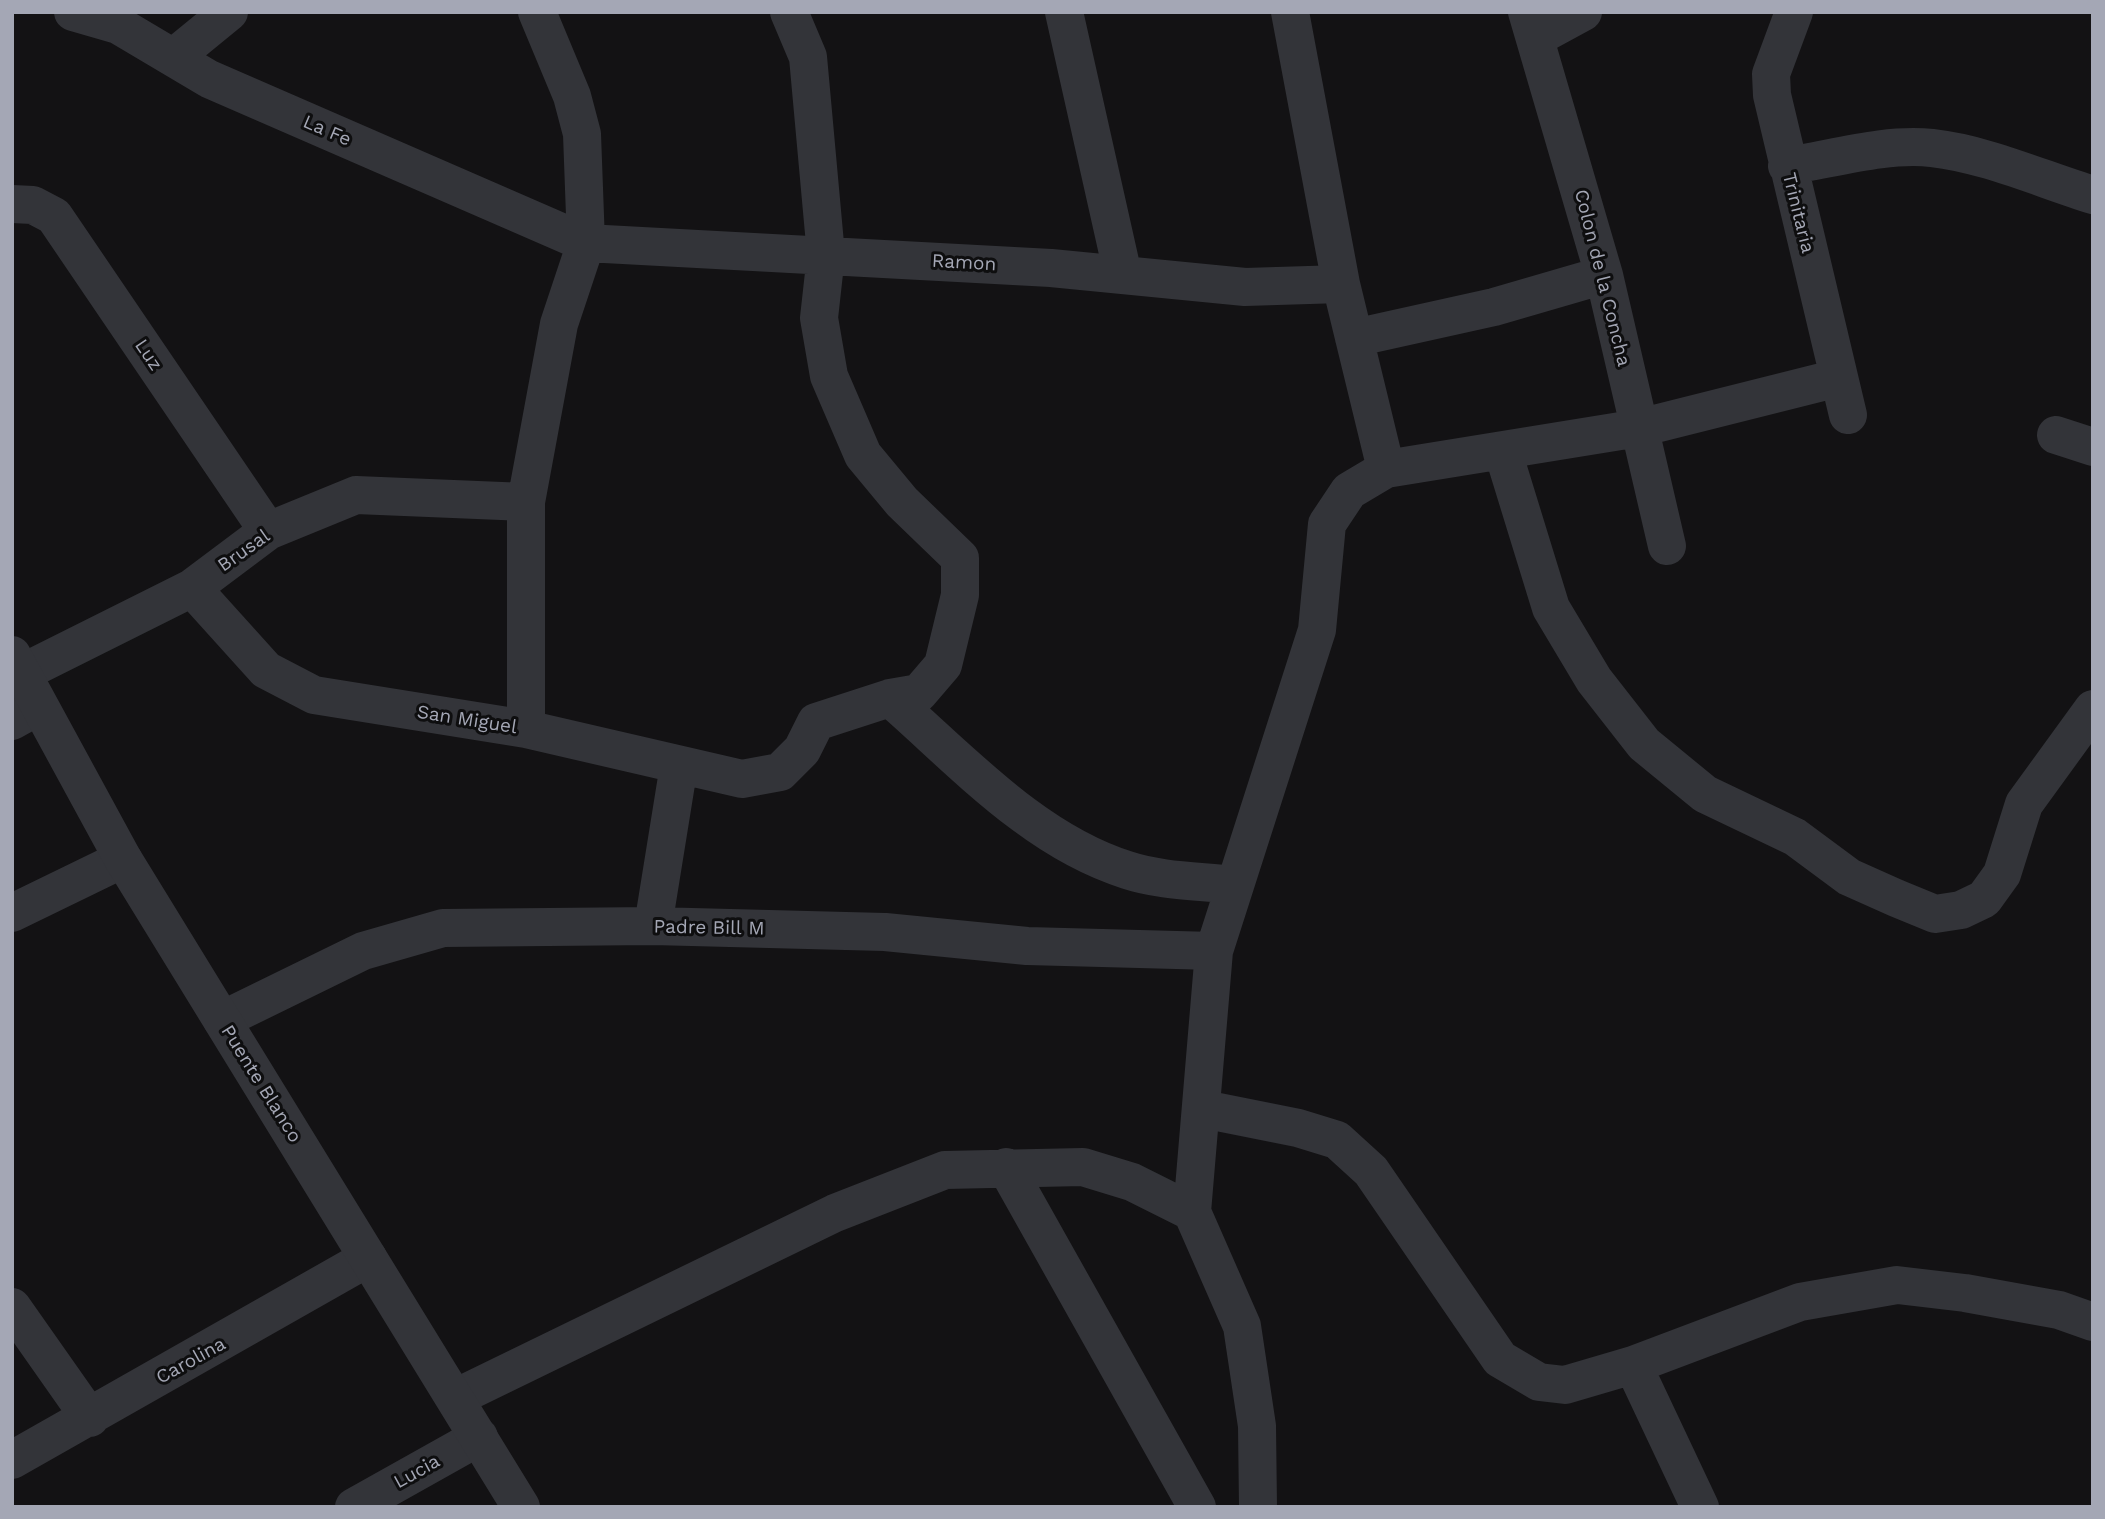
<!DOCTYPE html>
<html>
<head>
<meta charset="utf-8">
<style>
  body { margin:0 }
  #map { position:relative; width:2105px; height:1519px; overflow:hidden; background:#131214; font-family:"Work Sans",sans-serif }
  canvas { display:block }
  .frame { position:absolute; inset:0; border:14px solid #a4a7b5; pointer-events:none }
</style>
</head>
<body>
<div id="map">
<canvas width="2105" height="1519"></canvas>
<div class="frame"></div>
</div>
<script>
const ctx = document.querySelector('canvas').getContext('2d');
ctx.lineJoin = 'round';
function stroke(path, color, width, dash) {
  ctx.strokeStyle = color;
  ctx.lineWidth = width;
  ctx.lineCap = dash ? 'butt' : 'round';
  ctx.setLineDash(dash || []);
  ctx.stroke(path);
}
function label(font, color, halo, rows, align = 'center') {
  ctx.font = font + ' "Work Sans",sans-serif';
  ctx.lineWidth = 6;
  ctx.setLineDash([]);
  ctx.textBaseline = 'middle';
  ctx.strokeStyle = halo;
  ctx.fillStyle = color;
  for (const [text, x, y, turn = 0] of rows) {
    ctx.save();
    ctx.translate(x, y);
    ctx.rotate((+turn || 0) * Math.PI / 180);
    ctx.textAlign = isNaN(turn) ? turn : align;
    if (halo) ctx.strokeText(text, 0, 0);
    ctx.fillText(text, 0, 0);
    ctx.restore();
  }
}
stroke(new Path2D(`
  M73,12L118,25L209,79L586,243L1051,268L1245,287L1341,284
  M1064,12L1123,275
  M1290,12L1341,284L1386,469
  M1527,12L1604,275L1667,546
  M1794,12L1771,74L1772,95L1848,415
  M1537,37L1583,12
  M174,57L229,12
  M1787,166C1833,159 1885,143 1932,148C1986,154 2041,179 2093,195
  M12,204L33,205L54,216L268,531
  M1354,338L1494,307L1604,275
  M2056,435L2093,447
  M1503,452L1551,608L1594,680L1644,744L1705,794L1795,837L1849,877L1896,898L1935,914L1961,910L1984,899L2002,874L2024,804L2093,709
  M192,588L266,670L314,695L526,729L742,779L780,772L802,750L816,722L890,698L919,693L943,665L960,595V558L902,502L863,455L829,376L819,318L826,255L808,57L789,12
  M22,673L192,588L268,531L356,495L526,502
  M890,698C962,761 1034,841 1127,870C1160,881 1199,881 1233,885
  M12,721L39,706
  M526,729V502L559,324L586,243L582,134L572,96L537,12
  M12,913L123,859
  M653,926L679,765
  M222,1020L363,951L443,928L653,926L885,932L1027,946L1214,951
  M1203,1109L1298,1128L1337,1140L1371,1171L1500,1359L1539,1382L1565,1385L1633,1365L1800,1302L1897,1285L1965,1293L2059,1310L2093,1322
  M1006,1167L1197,1507
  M12,1307L90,1418
  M1633,1365L1700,1507
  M455,1398L835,1213L945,1170L1083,1167L1132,1182L1192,1212
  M12,1460L368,1258
  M354,1507L479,1437
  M1258,1507L1257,1426L1242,1326L1192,1212L1214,951L1317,630L1327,524L1349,491L1386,469L1639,428L1838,378`), '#333439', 38);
stroke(new Path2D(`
  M12,655L123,859L521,1507`), '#333439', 38);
label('19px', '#a4a7b5', '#0e0e0f', [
  ["La Fe",327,131,23],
  ["Trinitaria",1798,213,76],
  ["Ramon",964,263,3],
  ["Colon de la Concha",1602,278,76],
  ["Luz",148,355,56],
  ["Brusal",244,551,-35],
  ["San Miguel",467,720,9],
  ["Padre Bill M",709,928,1],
  ["Puente Blanco",261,1084,58],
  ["Carolina",191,1361,-29],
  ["Lucia",417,1472,-29]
]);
</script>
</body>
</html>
